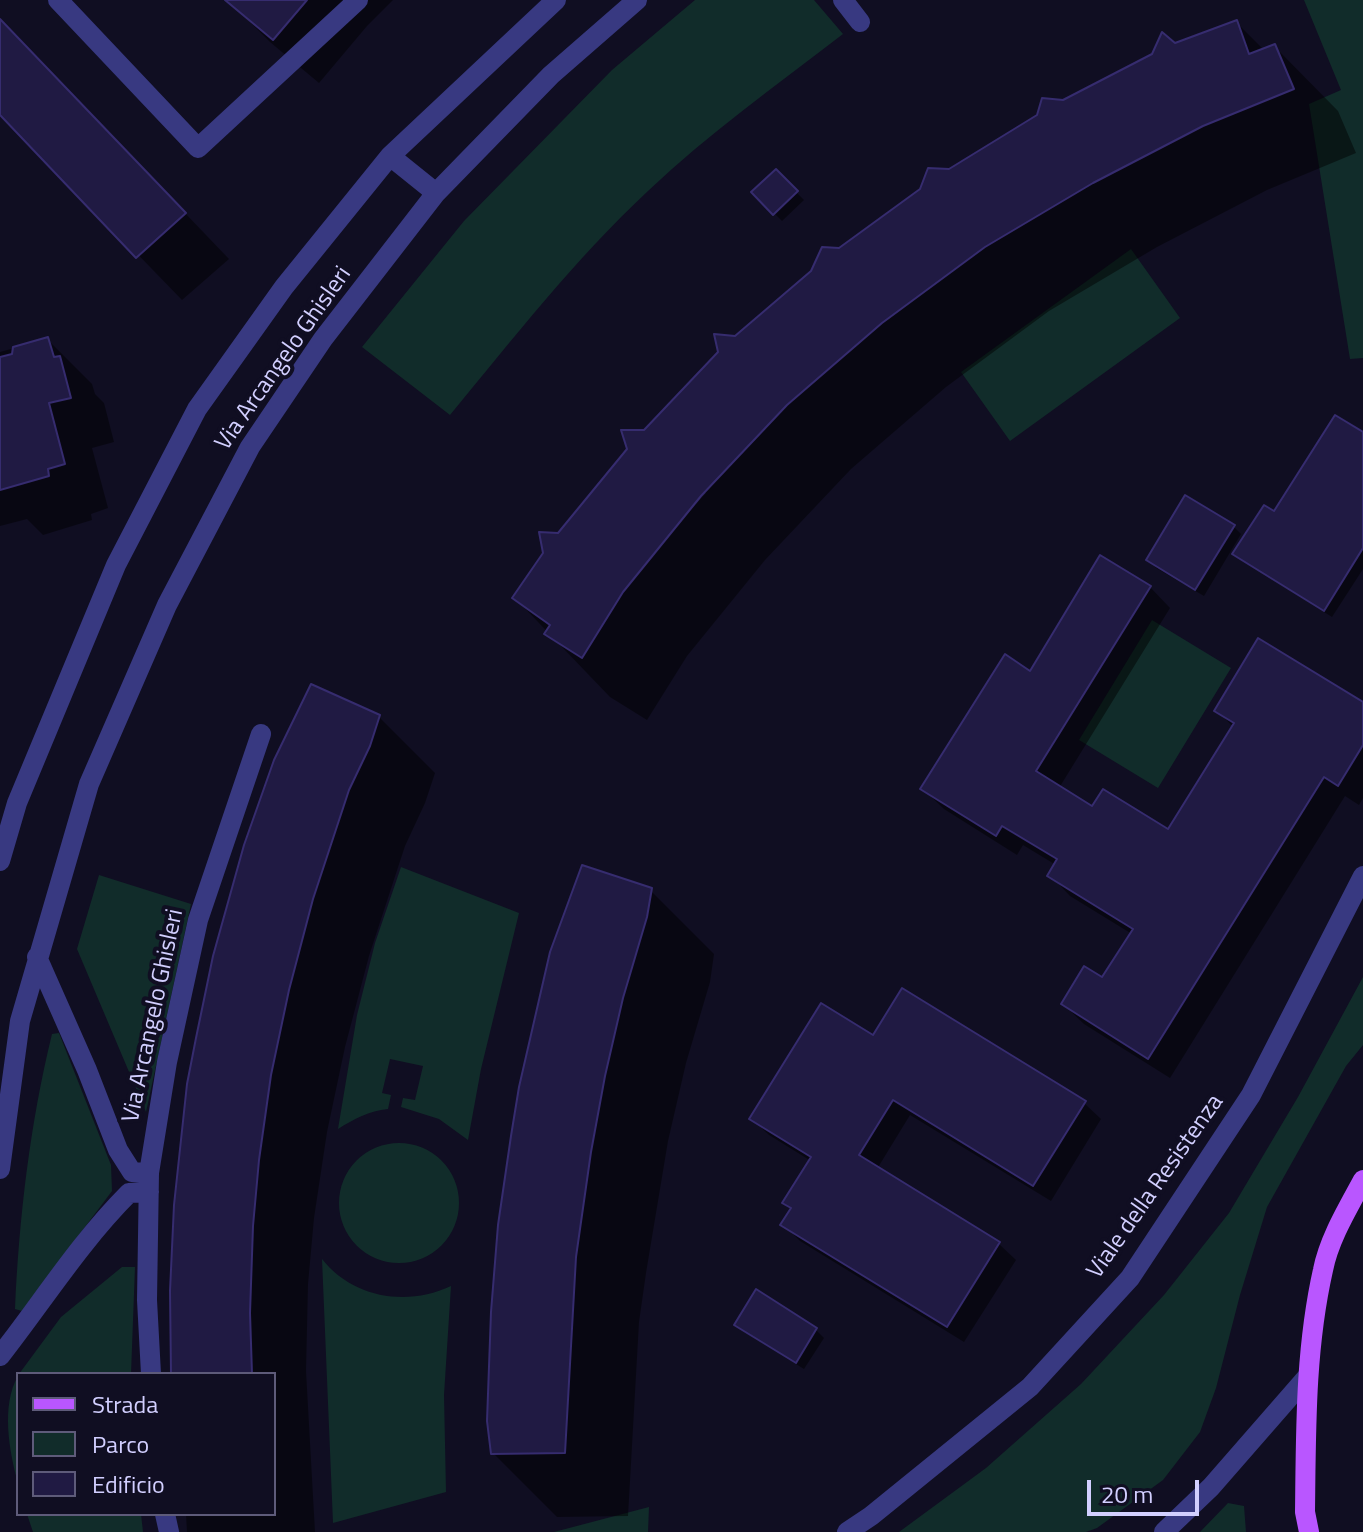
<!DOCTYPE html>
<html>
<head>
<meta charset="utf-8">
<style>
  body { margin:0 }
  #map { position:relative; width:1363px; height:1532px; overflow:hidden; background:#100e22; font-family:"Titillium Web",sans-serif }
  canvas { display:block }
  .legend { position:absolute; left:16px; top:1372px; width:260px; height:144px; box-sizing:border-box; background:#100e22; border:2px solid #5e5b7a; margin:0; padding:10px 14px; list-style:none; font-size:24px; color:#d2cfff }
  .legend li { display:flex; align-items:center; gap:16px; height:40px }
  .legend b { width:40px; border:2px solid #5e5b7a }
  .scale { position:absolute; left:1087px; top:1480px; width:112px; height:36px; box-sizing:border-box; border:4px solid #d2cfff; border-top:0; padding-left:10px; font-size:24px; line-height:28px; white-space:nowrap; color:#d2cfff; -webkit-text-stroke:6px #100e22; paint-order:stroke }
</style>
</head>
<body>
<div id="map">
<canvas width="1363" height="1532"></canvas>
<ul class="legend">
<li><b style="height:10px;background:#b956ff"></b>Strada</li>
<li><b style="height:22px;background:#112c2a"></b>Parco</li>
<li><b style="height:22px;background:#201a43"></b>Edificio</li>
</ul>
<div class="scale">20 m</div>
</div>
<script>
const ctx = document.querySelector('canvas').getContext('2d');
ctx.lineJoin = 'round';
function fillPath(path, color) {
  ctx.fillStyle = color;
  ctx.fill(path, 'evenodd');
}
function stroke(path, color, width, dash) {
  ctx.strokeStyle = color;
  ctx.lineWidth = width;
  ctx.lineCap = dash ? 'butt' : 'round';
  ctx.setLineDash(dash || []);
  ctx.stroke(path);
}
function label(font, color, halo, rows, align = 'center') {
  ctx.font = font + ' "Titillium Web",sans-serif';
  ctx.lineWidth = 8;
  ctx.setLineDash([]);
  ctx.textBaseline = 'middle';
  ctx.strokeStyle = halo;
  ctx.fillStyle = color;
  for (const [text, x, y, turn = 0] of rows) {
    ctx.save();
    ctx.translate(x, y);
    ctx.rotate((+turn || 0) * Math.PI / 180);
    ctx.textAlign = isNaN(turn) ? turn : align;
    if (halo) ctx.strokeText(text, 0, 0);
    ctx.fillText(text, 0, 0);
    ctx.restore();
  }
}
fillPath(new Path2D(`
  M695,0H814L843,34C777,85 708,134 648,191C575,259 513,339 450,415L362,347L464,221L612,70Z
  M1304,0H1363V358L1350,359L1309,104L1341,90Z
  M1131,249L1180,318L1010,441L961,372Z
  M1152,620L1231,668L1158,788L1079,740Z
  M401,867L519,913L481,1069L468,1140L439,1119L401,1107L403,1098L415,1100L423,1066L390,1059L382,1093L391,1095L388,1109C369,1111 354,1119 338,1129L357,1015L375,943Z
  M99,875L191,904L146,1112L77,949Z
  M1363,977V1045L1346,1066L1267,1207L1240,1295L1216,1388L1200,1432L1163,1480L1097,1528L1086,1532H899L986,1468L1081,1384L1164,1295L1229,1213L1298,1097Z
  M59,1033L111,1165L112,1191L22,1311L15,1309C19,1218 30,1123 52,1034Z
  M339 1203a60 60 0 1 1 120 0a60 60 0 1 1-120 0Z
  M322,1259C353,1298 407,1307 451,1286L444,1395L446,1492L333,1523Z
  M122,1267H135L131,1374H19L61,1317Z
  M18,1376V1483C9,1451 1,1405 18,1376Z
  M1228,1503L1244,1506L1246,1532H1200Z
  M649,1507L648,1532H554Z
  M27,1514H141L143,1532H33Z`), '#112c2a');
fillPath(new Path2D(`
  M228,0H393L367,26L319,83L270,42Z
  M0,20L229,259L182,300L0,112Z
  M1237,23L1265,51L1275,47L1338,111L1356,153L1267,190L1157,247L1049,311L946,387L851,469L765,560L687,656L647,720L610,697L515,598L559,536L644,432L736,338L840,250L949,171L1064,102L1175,45ZM701,493H706L696,504L693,502Z
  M776,172L804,200L782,221L754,193Z
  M47,339L92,384L95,394L104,403L114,442L92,448L108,508L91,514L92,520L43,535L27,519L0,526V352Z
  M1363,435V569L1332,617L1243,561L1235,554Z
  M1233,526L1241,534L1204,596L1156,568L1149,560Z
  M1150,587L1170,608L1059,788L1093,808L1168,832L1234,728L1217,710L1363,704V798L1359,805L1345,796L1170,1078L1084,1024L1063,1004L1102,980L1132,934L1070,896L1050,875L1056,865L1023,845L1017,855L944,809L923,789L1031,673Z
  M379,717L435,773L425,803L405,846L369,956L345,1047L327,1132L314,1218L308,1284L306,1371L315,1532H187L186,1514H274V1374H173L179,1160Z
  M650,890L714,954L710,982L686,1063L668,1141L646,1273L639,1322L628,1516L557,1517L493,1453Z
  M874,1037L1084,1103L1101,1119L1051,1201L910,1115L877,1169L999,1244L1016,1260L964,1342L800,1241L783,1224L792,1210L785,1202L811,1161L769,1135L752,1119Z
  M756,1292L816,1330L824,1338L804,1369L744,1332L737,1324Z`), '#0007');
const building = new Path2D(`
  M225,0H307L273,40Z
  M0,19L186,213L136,258L0,115Z
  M1237,20L1249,54L1275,44L1294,89L1203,126L1093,183L985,247L882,323L787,405L701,496L623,592L582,658L544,634L550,625L512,598L543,553L539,532L558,533L627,449L621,430H644L718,352L714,334L735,336L811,271L822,247L839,248L920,189L928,168L949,169L1037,115L1042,98L1063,100L1152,54L1162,32L1175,43Z
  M776,169L798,191L773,215L751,192Z
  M48,337L54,357L60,356L71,398L49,403L65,464L48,469L49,476L0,490V357L12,354L13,347Z
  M1335,415L1363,432V548L1324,611L1232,554L1264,505L1274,511Z
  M1185,495L1235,525L1195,590L1146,560Z
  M1100,555L1151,586L1036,771L1092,806L1103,789L1168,829L1234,723L1214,711L1258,638L1363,702V745L1338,786L1324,777L1148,1059L1061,1004L1084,966L1102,977L1133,929L1047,876L1057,859L1002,826L996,836L920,789L1005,654L1030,671Z
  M311,684L380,715L370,746L349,790L313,899L289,990L271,1075L259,1160L253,1226L250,1313L252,1374H171L170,1291L174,1205L187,1084L196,1038L213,956L244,845L274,760Z
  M582,865L652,888L647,917L623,998L605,1076L591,1152L576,1257L565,1453L491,1454L487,1421L491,1312L498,1225L511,1136L519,1087L550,952Z
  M902,988L1086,1101L1033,1186L893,1100L859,1155L1000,1242L947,1327L780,1225L791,1208L782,1203L811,1157L749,1119L821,1003L873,1035Z
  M756,1289L817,1328L796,1363L734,1325Z`);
fillPath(building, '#201a43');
stroke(building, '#362c6f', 2);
stroke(new Path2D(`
  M58,0L198,148L358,0
  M843,0L860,22
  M390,156L436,193
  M0,861L17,803L116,565L197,409L284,287L390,156L556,0
  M37,957L87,1070L118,1150L132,1172L149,1173
  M0,1169L20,1021L89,784L167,605L250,447L323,339L436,193L551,75L637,0
  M0,1356C43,1301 80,1242 129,1193L149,1192
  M151,1374L147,1300L149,1173L167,1062L198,920L261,734
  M165,1514L169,1532
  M847,1532L871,1516L1030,1387L1130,1278L1251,1095L1363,876
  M1164,1532L1211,1487L1307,1377`), '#383981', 20);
stroke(new Path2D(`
  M1309,1532L1305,1512C1306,1431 1305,1350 1323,1270C1329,1239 1348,1208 1363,1180`), '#b956ff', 20);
label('24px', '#d2cfff', '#100e22', [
  ["Via Arcangelo Ghisleri",284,359,-55],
  ["Via Arcangelo Ghisleri",154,1016,-78],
  ["Viale della Resistenza",1156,1187,-55]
]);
</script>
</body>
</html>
